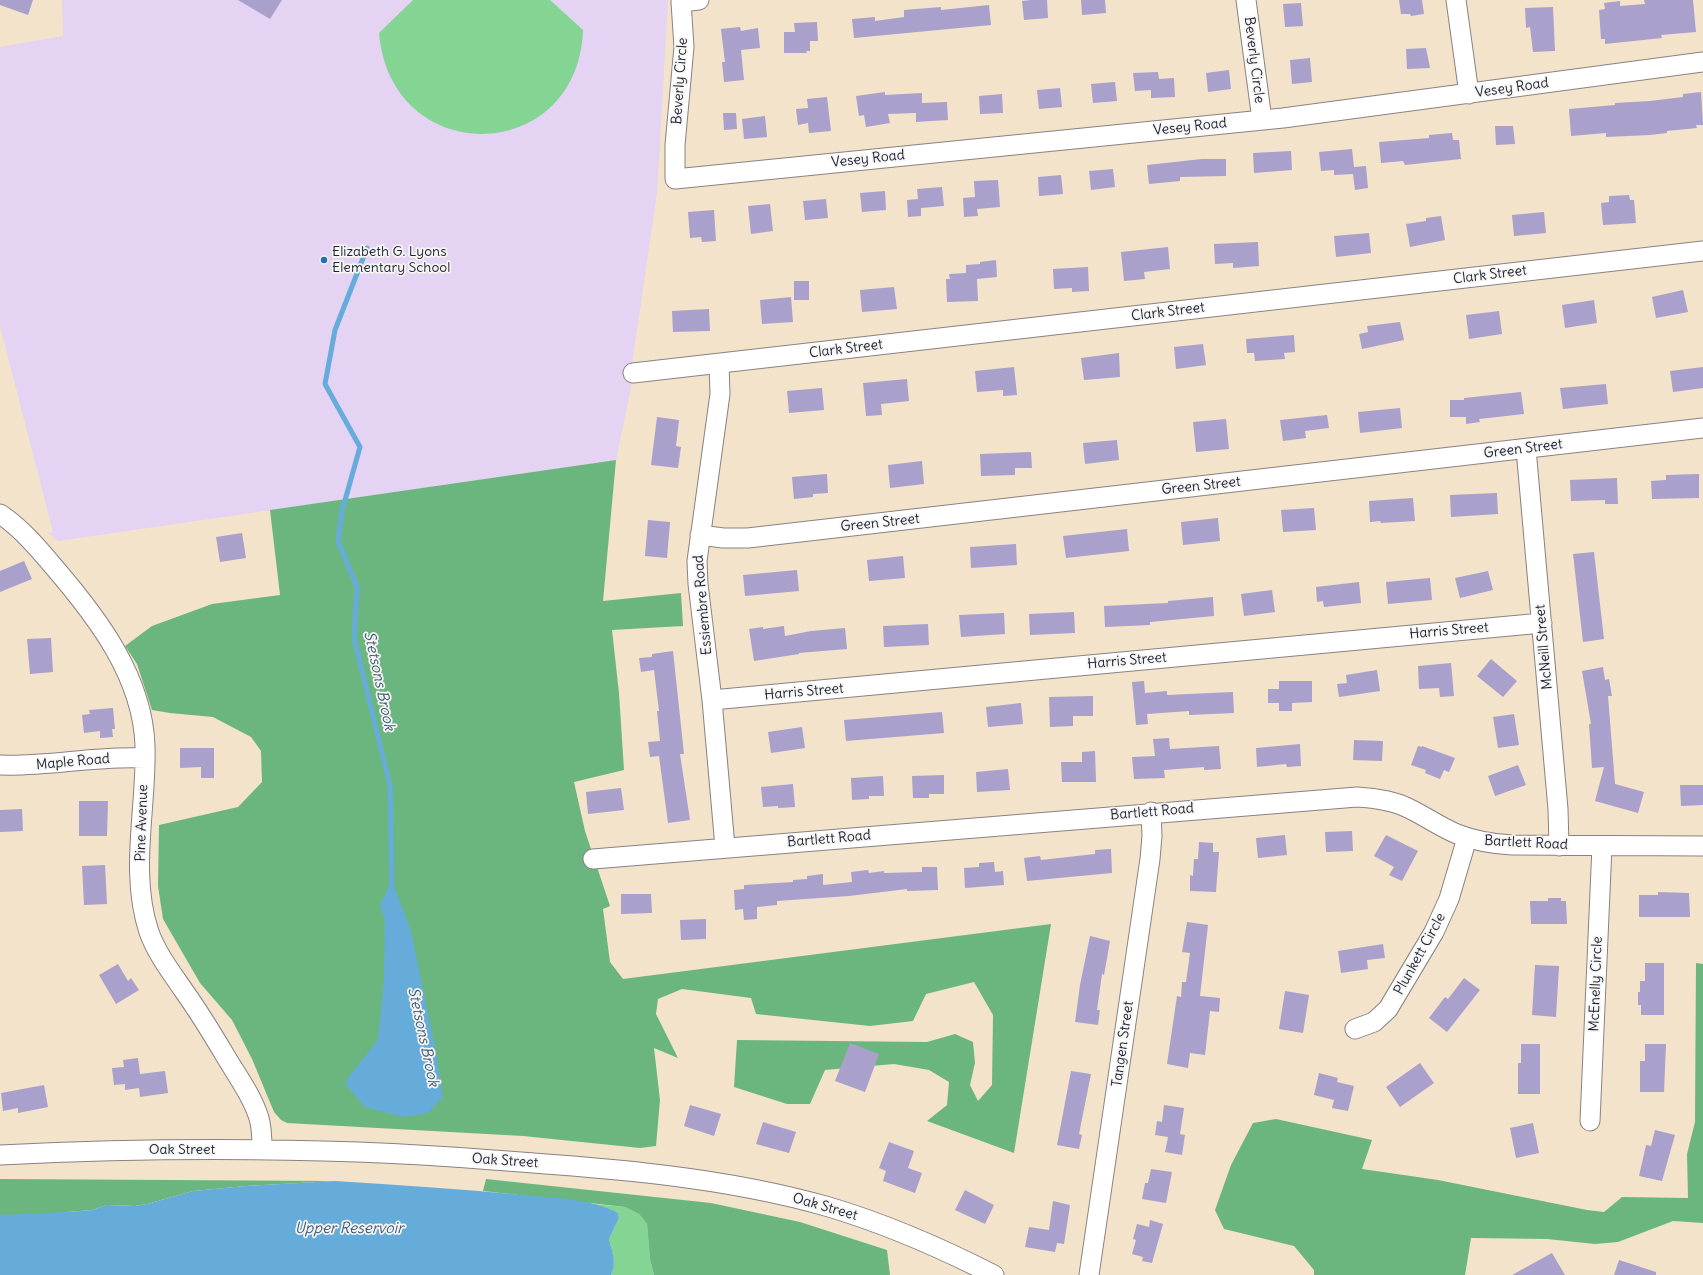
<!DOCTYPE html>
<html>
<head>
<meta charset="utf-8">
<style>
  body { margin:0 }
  canvas { display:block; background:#f2e3ca }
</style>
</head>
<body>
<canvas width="1703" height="1275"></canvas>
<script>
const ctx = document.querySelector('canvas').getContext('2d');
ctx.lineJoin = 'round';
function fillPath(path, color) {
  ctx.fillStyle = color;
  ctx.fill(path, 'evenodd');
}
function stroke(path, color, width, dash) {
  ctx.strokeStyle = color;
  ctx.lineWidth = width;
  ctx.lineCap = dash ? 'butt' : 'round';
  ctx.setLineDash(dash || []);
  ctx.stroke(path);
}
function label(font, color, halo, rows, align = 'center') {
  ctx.font = font + ' Delius,sans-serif';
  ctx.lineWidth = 3.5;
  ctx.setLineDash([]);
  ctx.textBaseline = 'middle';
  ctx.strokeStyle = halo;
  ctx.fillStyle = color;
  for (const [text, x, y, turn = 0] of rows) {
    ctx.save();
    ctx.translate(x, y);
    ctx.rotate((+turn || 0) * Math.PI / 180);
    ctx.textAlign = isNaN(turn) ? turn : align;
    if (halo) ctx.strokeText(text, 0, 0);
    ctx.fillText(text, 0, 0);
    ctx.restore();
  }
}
fillPath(new Path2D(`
  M62,0H668L657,193L633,357L631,388L616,460L58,541L48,533L53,532L0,326V47L63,36Z`), '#e4d3f2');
fillPath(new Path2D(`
  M413,0H550L583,30C578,166 391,170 379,33Z
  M593,1204L625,1207L639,1214L647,1224L650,1259L654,1275H611C616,1263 612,1252 609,1239L619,1218L618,1213Z`), '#84d494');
fillPath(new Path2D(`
  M616,460L603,601L681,593L683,626L612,630L619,693L624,770L574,782L585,831L610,906L603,909L610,962L623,979L1051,924L1014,1153L927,1121L947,1105L949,1082L929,1070L894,1064L825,1070L810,1104H787L734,1087L737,1040L927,1042L955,1034L973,1042L975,1063L970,1085L978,1101L992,1085L993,1015L974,982L926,994L913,1021L870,1026L756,1014L751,998L682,989L658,999L656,1014L678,1058L654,1048L660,1100L656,1146L640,1148L523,1136L287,1123L281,1120L274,1112L252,1059L232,1020L200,983L163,919L158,886L159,825L238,807L262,782L261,751L251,737L213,717L170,713L152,710L137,664L125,646L152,626L212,604L280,595L270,510Z
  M1696,963L1703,964V1223L1673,1221L1618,1242L1595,1244L1547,1239L1471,1238L1465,1275H1314V1270L1294,1246L1224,1229L1215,1210L1231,1165L1253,1123L1276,1119L1372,1140L1362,1169L1438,1180L1587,1210L1604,1212L1622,1197L1688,1198L1687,1154L1695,1122Z
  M0,1179L335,1181L246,1186L193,1191L147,1204L135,1206L107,1205L92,1210L68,1212L0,1229Z
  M486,1179L711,1203L800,1222L887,1250L890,1275H654L650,1259L647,1224L639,1214L625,1207L483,1191Z`), '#6bb67e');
fillPath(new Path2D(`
  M392,881L411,931L435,1047L443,1097L428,1113L403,1117L365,1107L346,1085L347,1079L378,1040L384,978L385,922L380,905Z
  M335,1181C398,1185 460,1189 522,1195C553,1198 589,1198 618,1213L619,1218L609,1239C612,1252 617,1262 611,1275H0V1215L68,1212L92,1210L107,1205L135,1206L147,1204L193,1191L246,1186Z`), '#65acdb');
stroke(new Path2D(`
  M367,248L335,330L325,384L360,447L342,511L338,541L357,587L354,638L390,786L392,886`), '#65acdb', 5);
fillPath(new Path2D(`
  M0,0H33L28,15L0,5Z
  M238,0H282L270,19Z
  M1031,0H1047L1048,18L1024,20L1022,1Z
  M1081,0H1105L1106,13L1082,15Z
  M1399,0H1422L1424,14L1411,16L1410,14H1401Z
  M1644,0H1693L1696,32L1661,35L1662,38L1605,44V39H1601L1599,10L1605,9L1604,3L1620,1V6L1645,4Z
  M1301,3L1303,26L1285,27L1283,4Z
  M989,5L991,25L854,38L852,19L875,17V21L904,17V10L941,7V10Z
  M1553,7L1555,51L1533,52L1530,27L1526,28L1525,8Z
  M817,22L818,41H810V51H806L807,53H784V32H795L794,23Z
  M740,27L741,31L758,28L760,48L741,50L744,80L724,82L722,62H725L721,29Z
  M1426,48L1430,68L1407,69L1406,49Z
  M1310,58L1312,82L1292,84L1290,60Z
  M1229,70L1231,89L1208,92L1206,73Z
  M1158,72L1159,79L1174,78L1175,97L1151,98V90L1135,91L1133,73Z
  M1115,82L1117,101L1093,103L1091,84Z
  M1060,88L1062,107L1039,109L1037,90Z
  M885,92V95L922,93V103L947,102L948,120L916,122V113L888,114L890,123L866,127L864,115L859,116L856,96Z
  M1701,92L1703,125H1696L1697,128L1667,131V133L1650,135L1606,137V133L1571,136L1569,109L1615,105V103L1650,101L1683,97V94Z
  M1002,94L1003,113L980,114L979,96Z
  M827,97L831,131L809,133L808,123L798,125L796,109L808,108L807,99Z
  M723,113H736L737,129L724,130Z
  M765,116L767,137L744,139L742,119Z
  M1495,126H1513L1515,144L1496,145Z
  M1452,133L1453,140H1459L1461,159L1405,165L1403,161L1381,163L1379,142L1429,138V135Z
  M1352,149L1354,167L1366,166L1368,188L1355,190L1353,174L1334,175V170L1321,171L1319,152Z
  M1291,151L1292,170L1254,173L1253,153Z
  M1202,159H1226V176L1180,177V181L1149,184L1147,165Z
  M1113,169L1115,187L1091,190L1089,171Z
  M1061,175L1063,194L1039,196L1038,177Z
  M998,180L1000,207L977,209L978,216L964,217L963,198L975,197L974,181Z
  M942,187L944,206L921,208V216L908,217L907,200L918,199L917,189Z
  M885,191L886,210L862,212L860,193Z
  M1629,195L1630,200H1634L1636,223L1603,225L1601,203L1609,202V196Z
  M826,199L828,218L805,220L803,201Z
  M770,204L773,231L751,234L748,206Z
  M714,210L716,241L702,242L701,237L690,238L688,212Z
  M1544,212L1546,233L1514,236L1512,215Z
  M1441,216L1445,240L1410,247L1406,224L1426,221V218Z
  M1369,233L1371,253L1336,257L1334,236Z
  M1258,242L1259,266L1233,268V263L1215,264L1214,244Z
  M1168,247L1170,269L1144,272L1145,279L1124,281L1121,252Z
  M996,260L997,277L977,279L978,301L947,302L946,279H950L949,274L966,273V265L980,264V262Z
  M1088,267L1089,291L1072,292V288L1054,289L1053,269Z
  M794,281H809V300H794Z
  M894,287L897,309L862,312L860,290Z
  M1683,290L1688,312L1656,318L1652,297Z
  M791,297L793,322L762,324L760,300Z
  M1594,300L1597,323L1565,328L1562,305Z
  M709,309L710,331L673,332L672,311Z
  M1499,311L1502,334L1469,339L1466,315Z
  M1400,322L1404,340L1362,349L1359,334L1368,332L1367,326Z
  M1294,335L1295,352L1284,353L1285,359L1255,361L1254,353H1247L1246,339Z
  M1203,344L1206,365L1176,369L1174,347Z
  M1119,353L1120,377L1084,380L1081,358Z
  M1014,367L1017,395L1003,396V390L977,392L975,371Z
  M1703,367V388L1673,392L1670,371Z
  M907,379L909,401L881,404L882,415L866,416L863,383Z
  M1606,384L1608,404L1563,409L1560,388Z
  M822,388L824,410L789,413L787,391Z
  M1521,392L1524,414L1479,419L1480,422L1466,424V417H1450V400H1464V398Z
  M1400,408L1402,428L1360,433L1358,412Z
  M1327,415L1329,428L1305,431L1306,438L1283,441L1280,420Z
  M657,417L679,420L676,446L681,447L678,468L651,465Z
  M1226,419L1229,449L1196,452L1193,422Z
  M1117,440L1119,460L1085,464L1083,443Z
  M1031,452L1032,468H1015V475L981,476L980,454Z
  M922,461L924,484L890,488L888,465Z
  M827,474L828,493L813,494V497L794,499L792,477Z
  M1699,474V498L1652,499L1651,481L1666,480V475Z
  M1617,478L1618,504H1605V500L1571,501L1570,480Z
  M1497,493L1498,514L1451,517L1450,495Z
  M1413,498L1415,521L1381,523L1380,521L1370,522L1369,501Z
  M1314,508L1316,530L1283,532L1281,510Z
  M1218,518L1220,541L1183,545L1181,522Z
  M648,520L670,522L667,558L645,556Z
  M1127,529L1129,551L1066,558L1063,536Z
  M242,533L246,558L220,562L216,537Z
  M1016,544L1017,565L971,568L970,547Z
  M1594,552L1604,639L1583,642L1573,554Z
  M903,556L905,578L869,581L867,560Z
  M24,561L32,579L0,592V571Z
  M797,570L799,591L745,596L743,575Z
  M1488,571L1493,590L1460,598L1455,578Z
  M1430,578L1432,600L1388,604L1386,582Z
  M1359,582L1361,603L1324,607L1323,601L1317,602L1316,587Z
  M1272,590L1275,612L1244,616L1241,594Z
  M1213,597L1214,616L1150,622V625L1105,627L1104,606L1168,603V601Z
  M1074,612L1075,633L1030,635L1029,614Z
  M1004,613L1005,634L961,637L959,615Z
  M928,624L929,645L884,647L883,626Z
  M784,626L785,636L811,631L845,628L847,649L799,653V654L754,661L749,629L763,627V629Z
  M51,638L53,672L30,674L27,639Z
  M673,651L684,754H680L690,820L668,823L659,756L650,757L648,742L660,741L657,711H659L654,670L641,672L639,658L652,657V654Z
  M1491,659L1517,681L1503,697L1477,676Z
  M1451,663L1454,696L1440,697L1439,688L1419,689L1418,666Z
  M1603,667L1605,680L1609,679L1612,696H1608L1615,784L1644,792L1638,813L1595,801L1604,767L1592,768L1589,724H1591L1582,671Z
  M1377,670L1380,691L1339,697L1337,684L1347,683L1346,675Z
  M1144,681L1145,693L1167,691V695L1233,692L1234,713L1189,715V711L1147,714L1148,724L1136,725L1132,682Z
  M1279,681H1312V702L1292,703V711H1279V703H1268V689H1279Z
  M1093,696V716H1073V726L1050,727L1049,697Z
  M1021,703L1023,724L988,727L986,707Z
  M113,708L115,729H112L113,737L100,738V731L84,733L82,715L90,714L89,710Z
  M942,712L944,733L846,741L844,720Z
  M1514,714L1519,745L1498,748L1493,717Z
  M802,727L805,748L771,753L768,732Z
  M1169,738L1170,749L1219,746L1221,769L1204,770V767L1164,770L1165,778L1134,779L1132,757L1155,756L1153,739Z
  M1354,740L1383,741L1382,761L1353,760Z
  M1300,744L1301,766L1287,767L1286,764L1257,767L1256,748Z
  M1418,746L1422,747V746L1455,758L1449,772L1444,770L1440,779L1425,773L1426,770L1411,765Z
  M180,748H214V778H201V767L180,768Z
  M1095,751L1096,782H1062L1061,762H1082V752Z
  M1518,765L1526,785L1495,796L1488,776Z
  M1008,769L1010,790L977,792L976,772Z
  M944,775V794H929V798H913L912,776Z
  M883,776L884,796H869V799L852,800L851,778Z
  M793,784L795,807L778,808V806L763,807L761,787Z
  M1680,785H1703V805L1681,806Z
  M621,788L624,810L588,814L586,792Z
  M79,801H108L107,836H79Z
  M22,809L23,831L0,832V810Z
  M1352,831L1353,851L1326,852L1325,832Z
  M1285,835L1287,855L1258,858L1256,838Z
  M1386,835L1418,851L1402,881L1389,875L1394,867L1374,856Z
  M1199,842L1213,843V852H1219L1216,892L1190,891V875L1193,876L1194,859H1198Z
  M1111,849L1112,873L1027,881L1024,858L1040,856L1041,860L1095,854V850Z
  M994,862L995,872L1003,871L1004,885L965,888L964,868L979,867V863Z
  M105,865L107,904L84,905L82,866Z
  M922,867H937L938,890L907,891V889L849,896L777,901V905L757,907V919L744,920L743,909L735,910L734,890L744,889V885L793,882V880L807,879V876L823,874V885L852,882L851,872L868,870L869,873L884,871V873L922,872Z
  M1658,892L1689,893L1690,917H1639V895H1658Z
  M621,894H651L652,913L621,914Z
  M1548,898H1561V901H1566L1567,924H1531L1530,901H1548Z
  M706,919V939L681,940L680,920Z
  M1187,922L1208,925L1200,996L1220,998L1219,1012L1210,1011L1205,1055L1190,1053L1188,1068L1167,1064L1177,996L1181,997L1182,982H1186L1190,953L1182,952Z
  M1090,936L1110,941L1104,975L1102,974L1097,1010H1100L1098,1025L1075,1022L1080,985Z
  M1383,944L1385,958L1367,960L1368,969L1341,973L1338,951Z
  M1645,963H1664V1015H1641V1005H1638V992H1640V981H1645Z
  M118,964L128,981L131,978L139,990L116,1004L99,975Z
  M1535,965L1559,966L1556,1017L1532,1015Z
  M1464,978L1480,990L1447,1032L1429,1018L1445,997L1448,999Z
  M1285,991L1309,995L1303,1033L1279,1029Z
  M850,1043L879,1054L865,1092L835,1081Z
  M1521,1044H1540V1094H1518V1063H1521Z
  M1645,1044H1666L1664,1092H1640V1061H1645Z
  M138,1058L140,1074L165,1071L168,1093L140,1097L139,1088L125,1090V1084L114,1085L112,1068L124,1067L123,1060Z
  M1420,1063L1434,1083L1400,1107L1386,1087Z
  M1071,1071L1091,1074L1079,1134L1082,1135L1079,1149L1057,1145Z
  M1319,1073L1338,1078L1337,1082L1354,1086L1348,1111L1332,1108L1334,1100L1314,1095Z
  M44,1085L48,1107L18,1113V1108L3,1111L1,1093Z
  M690,1105L721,1114L714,1136L684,1126Z
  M1164,1105L1184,1108L1180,1134L1185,1135L1182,1155L1165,1152L1168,1137L1155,1135L1157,1121L1162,1122Z
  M763,1122L796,1132L789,1153L756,1144Z
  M1533,1123L1539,1153L1516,1158L1510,1128Z
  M1655,1130L1675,1135L1662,1181L1639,1176L1646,1145L1651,1146Z
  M889,1142L914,1151L908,1168L922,1173L915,1193L883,1181L886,1171L879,1168Z
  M1151,1169L1172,1172L1166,1203L1142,1199L1145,1183H1148Z
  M965,1190L994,1205L985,1224L955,1210Z
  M1053,1201L1070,1205L1064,1244L1057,1243L1055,1252L1025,1247L1029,1227L1049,1230Z
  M1150,1220L1163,1224L1152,1263L1142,1261L1143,1257L1132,1254L1136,1240L1133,1239L1137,1224L1149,1227Z
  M1552,1253L1565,1275H1512Z
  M1619,1260L1656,1272V1275H1614Z`), '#a9a0cc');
const minor = new Path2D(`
  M699,0L681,2L684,47L675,145V179L1283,118L1703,62
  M1246,0L1262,120
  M1456,0L1469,94
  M719,364L720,394L697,561L698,584L712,700L725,847
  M633,373L1703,251
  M1526,449L1558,809L1559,846
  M0,514C21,528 38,548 54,567C97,617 143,677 145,746C147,807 129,872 149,932C157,954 171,972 184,991C199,1012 213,1035 226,1057C238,1077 252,1096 259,1118C262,1128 262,1139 262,1150
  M700,535L723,538H748L1703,428
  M712,700L1542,623
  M0,765C49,767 97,755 145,758
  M593,859L1357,797C1374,798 1392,800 1408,808C1425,816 1440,827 1457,834C1475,841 1493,844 1512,845L1703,846
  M1355,1029L1374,1022L1388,1009L1434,932L1449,899L1467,838
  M1590,1121L1602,846
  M0,1155C164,1147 329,1147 493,1160C605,1168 721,1176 829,1207C886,1224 941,1248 994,1275
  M1089,1275L1150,859L1152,836L1151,812`);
stroke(minor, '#8a8282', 21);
stroke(minor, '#fff', 19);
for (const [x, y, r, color] of [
  [324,260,4,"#1f6fb2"]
]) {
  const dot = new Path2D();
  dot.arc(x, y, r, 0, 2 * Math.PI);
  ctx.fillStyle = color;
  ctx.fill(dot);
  stroke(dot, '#f6f6f2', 1.5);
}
label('14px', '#22223b', '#f6f6f2', [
  ["Beverly Circle",1254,60,83],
  ["Beverly Circle",680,81,-86],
  ["Vesey Road",1512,88,-8],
  ["Vesey Road",1190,127,-6],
  ["Vesey Road",868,159,-6],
  ["Clark Street",1490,275,-7],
  ["Clark Street",1168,312,-7],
  ["Clark Street",846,349,-7],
  ["Green Street",1523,449,-7],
  ["Green Street",1201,486,-6],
  ["Green Street",880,523,-6],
  ["Essiembre Road",703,605,-95],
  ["Harris Street",1449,631,-5],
  ["McNeill Street",1544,647,-95],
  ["Harris Street",1127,661,-5],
  ["Harris Street",804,692,-5],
  ["Maple Road",73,762,-5],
  ["Bartlett Road",1152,812,-5],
  ["Pine Avenue",142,823,-88],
  ["Bartlett Road",829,839,-5],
  ["Bartlett Road",1526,843,3],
  ["Plunkett Circle",1420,954,-61],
  ["McEnelly Circle",1596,984,-88],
  ["Tangen Street",1123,1044,-82],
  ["Oak Street",182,1150],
  ["Oak Street",505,1161,4],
  ["Oak Street",825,1207,16]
]);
label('14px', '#22223b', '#f6f6f2', [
  ["Elizabeth G. Lyons",332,252],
  ["Elementary School",332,268]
], 'left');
label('italic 15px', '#3d597b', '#f6f6f2', [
  ["Stetsons Brook",379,681,78],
  ["Stetsons Brook",423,1037,78],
  ["Upper Reservoir",349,1229]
]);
</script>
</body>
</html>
